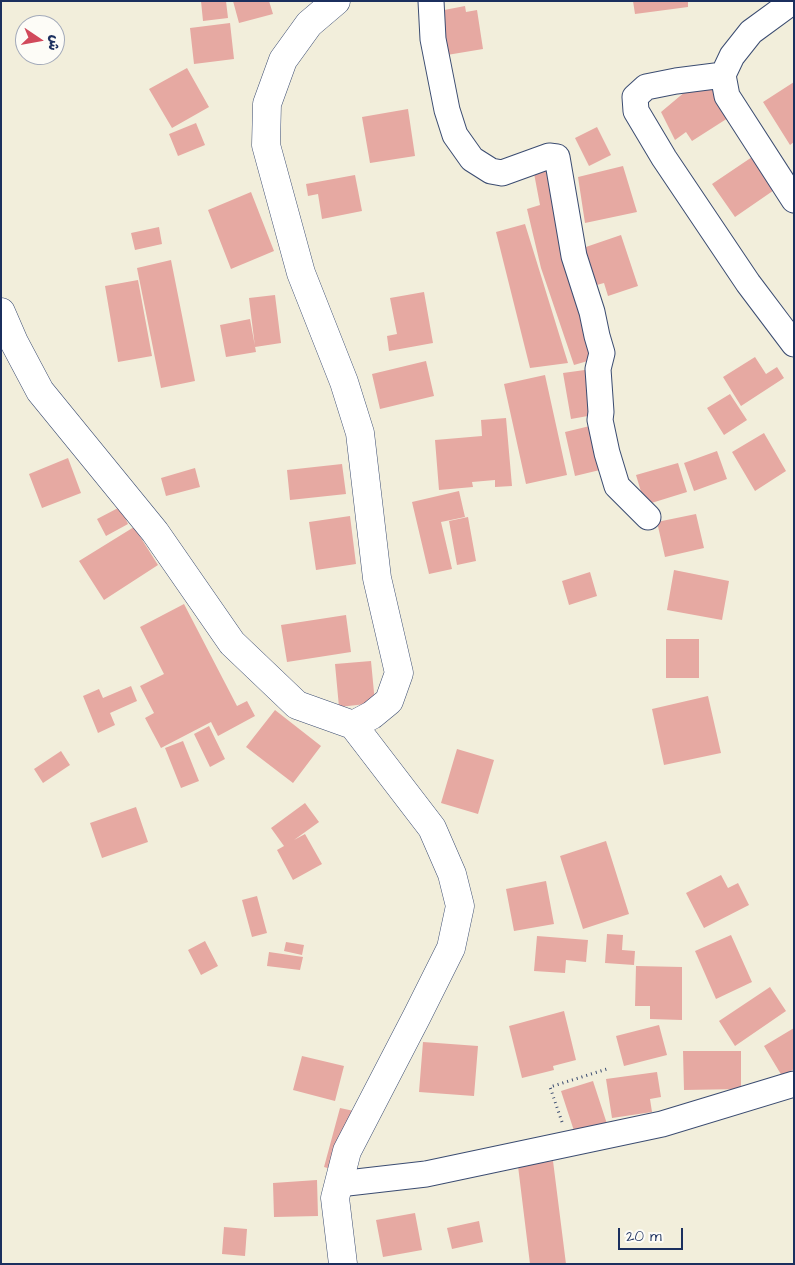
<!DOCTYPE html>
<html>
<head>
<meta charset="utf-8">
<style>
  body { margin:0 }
  #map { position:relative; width:795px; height:1265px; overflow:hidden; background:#f2eedb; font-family:"Architects Daughter","Playpen Sans Arabic",sans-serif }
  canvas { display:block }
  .frame { position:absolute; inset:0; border:2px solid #1b2f5e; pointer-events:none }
  .north { position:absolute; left:15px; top:15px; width:50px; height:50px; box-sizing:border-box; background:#fdfcf7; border:1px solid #a3aaba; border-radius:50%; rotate:102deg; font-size:14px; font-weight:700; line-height:20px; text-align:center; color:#1b2f5e }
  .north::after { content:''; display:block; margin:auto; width:18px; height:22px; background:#d1495b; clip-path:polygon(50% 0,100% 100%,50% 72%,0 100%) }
  .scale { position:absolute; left:618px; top:1228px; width:65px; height:22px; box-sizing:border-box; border:2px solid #1b2f5e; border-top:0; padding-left:6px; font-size:15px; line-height:18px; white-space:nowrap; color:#1b2f5e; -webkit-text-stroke:4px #fdfcf7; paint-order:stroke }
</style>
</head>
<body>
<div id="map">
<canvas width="795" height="1265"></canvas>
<div class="frame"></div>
<div class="north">ش</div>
<div class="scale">20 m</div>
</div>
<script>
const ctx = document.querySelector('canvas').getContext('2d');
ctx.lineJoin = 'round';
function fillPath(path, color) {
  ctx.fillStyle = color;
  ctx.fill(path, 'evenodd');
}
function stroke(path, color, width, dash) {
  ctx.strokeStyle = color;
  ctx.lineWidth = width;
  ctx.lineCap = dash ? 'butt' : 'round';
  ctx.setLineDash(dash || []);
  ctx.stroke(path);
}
fillPath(new Path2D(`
  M201,1H226L228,18L203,21Z
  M233,1H269L273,14L239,23Z
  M633,1H688V7L635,14Z
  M465,6L466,12L477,10L483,49L447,55L439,11Z
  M230,23L234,59L194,64L190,28Z
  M187,68L209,107L172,128L149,89Z
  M794,82V142L790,145L763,102Z
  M713,89L728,118L692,141L686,132L675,140L661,112L686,91Z
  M408,109L415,156L370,163L362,117Z
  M196,123L205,145L178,156L169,134Z
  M597,127L611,155L589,166L575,138Z
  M758,153L780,186L735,217L712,184Z
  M550,163L598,358L574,365L541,268L527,209L540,205L533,168Z
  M623,166L637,212L585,223L578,177Z
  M355,175L362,211L322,219L318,194L308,196L306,184Z
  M251,192L274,251L231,269L208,210Z
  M525,224L568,363L530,368L496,232Z
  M159,227L162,244L135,250L131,233Z
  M621,235L638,286L608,296L604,283L593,286L580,249Z
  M171,260L195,381L161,388L137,268Z
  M138,280L152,356L118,362L105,286Z
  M424,292L433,343L389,351L387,336L397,334L390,298Z
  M275,295L281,343L255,347L249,298Z
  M250,319L256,352L226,357L220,325Z
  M755,357L766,374L777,367L784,378L741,406L723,377Z
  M426,361L434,396L380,409L372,374Z
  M592,369L599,414L571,419L563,373Z
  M545,375L567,475L526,484L504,384Z
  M730,394L747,420L724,435L707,408Z
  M506,418L512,486L495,487V480L472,482L473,487L439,490L435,440L482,436L481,420Z
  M594,425L604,469L575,476L565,432Z
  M764,433L786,471L755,491L732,452Z
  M717,451L727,479L694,491L684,463Z
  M68,458L81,493L42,508L29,474Z
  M678,463L687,492L645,505L636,475Z
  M342,464L346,494L290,500L287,470Z
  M195,468L200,487L166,496L161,478Z
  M459,491L465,517L441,522L452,569L429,574L412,502Z
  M120,507L128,524L106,536L97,519Z
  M696,514L704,548L665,557L657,522Z
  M350,516L356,564L316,570L309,522Z
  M468,517L476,561L457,565L449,521Z
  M134,527L158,565L104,600L79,561Z
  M674,570L729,581L722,620L667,610Z
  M590,572L597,596L569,605L562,581Z
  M184,604L237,706L247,701L255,716L218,736L211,722L161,748L145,718L154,713L140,686L164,674L140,627Z
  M346,615L351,652L287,662L281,625Z
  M666,639H699V678H666Z
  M371,661L375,703L339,707L335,664Z
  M131,686L137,701L110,713L115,725L98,733L83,696L99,689L103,698Z
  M708,696L721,753L664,765L652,709Z
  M275,710L321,746L293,783L246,747Z
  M209,726L225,759L210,767L194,734Z
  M183,741L199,781L181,788L165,748Z
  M457,749L494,760L478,814L441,803Z
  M61,751L70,765L43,783L34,769Z
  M305,803L319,822L294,840L305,834L322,864L293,880L277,850L284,846L271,828Z
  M136,807L148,842L102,858L90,823Z
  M606,841L629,914L583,929L560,856Z
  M721,875L728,888L738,883L749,905L704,928L686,893Z
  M546,881L554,924L514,931L506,889Z
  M257,896L267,933L252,937L242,900Z
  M607,934L623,935L622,950L635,951L634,965L605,963Z
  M731,935L752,982L716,999L695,951Z
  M537,936L588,940L586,962L566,960L565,973L534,971Z
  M205,941L218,966L201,975L188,950Z
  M286,942L304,945L302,955L284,951Z
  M269,952L303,957L300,970L267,966Z
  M636,966L682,967V1020L650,1019V1006H635Z
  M770,987L786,1011L735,1046L719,1021Z
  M564,1011L576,1060L553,1066L554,1070L522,1078L509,1026Z
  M659,1025L667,1055L624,1066L616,1036Z
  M794,1028V1069L782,1076L764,1046Z
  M423,1042L478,1046L474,1096L419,1092Z
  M683,1051H741V1089L684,1090Z
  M302,1056L344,1066L335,1101L293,1090Z
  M657,1072L661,1097L650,1099L652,1112L612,1118L606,1079Z
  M593,1081L608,1127L576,1137L561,1091Z
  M340,1108L354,1111L338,1171L324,1167Z
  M553,1161L566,1264H530L518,1166Z
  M317,1180L318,1216L274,1217L273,1183Z
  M415,1213L422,1250L383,1257L376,1220Z
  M479,1221L483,1242L452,1249L447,1228Z
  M224,1227L247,1229L245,1256L222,1254Z`), '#e6a9a2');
const minor = new Path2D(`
  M431,1L433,39L447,110L455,135L472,159L491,171L502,173L549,156L557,157L574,256L592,312L597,336L602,353L598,369L601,412L600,420L607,453L617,486L648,517
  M794,3L788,5L751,32L732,56L723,75L727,96L794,200
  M723,75L676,81L646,87L635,97L636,111L664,158L748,283L794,344
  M339,1184L426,1174L662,1124L794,1084`);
const tertiary = new Path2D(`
  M1,312L14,342L40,391L155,532L232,643L297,705L353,725L372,715L389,701L399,673L377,578L360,433L344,382L301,273L266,145L267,104L283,60L309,24L336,1
  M343,1264L335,1198L347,1151L417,1016L451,948L460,906L452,874L432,828L353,725`);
stroke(minor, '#3b4c71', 27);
stroke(tertiary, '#3b4c71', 29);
stroke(new Path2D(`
  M562,1122L550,1087L607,1069`), '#3b4c71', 3, [1, 4]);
stroke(minor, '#fff', 25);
stroke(tertiary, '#fff', 28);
</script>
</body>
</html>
